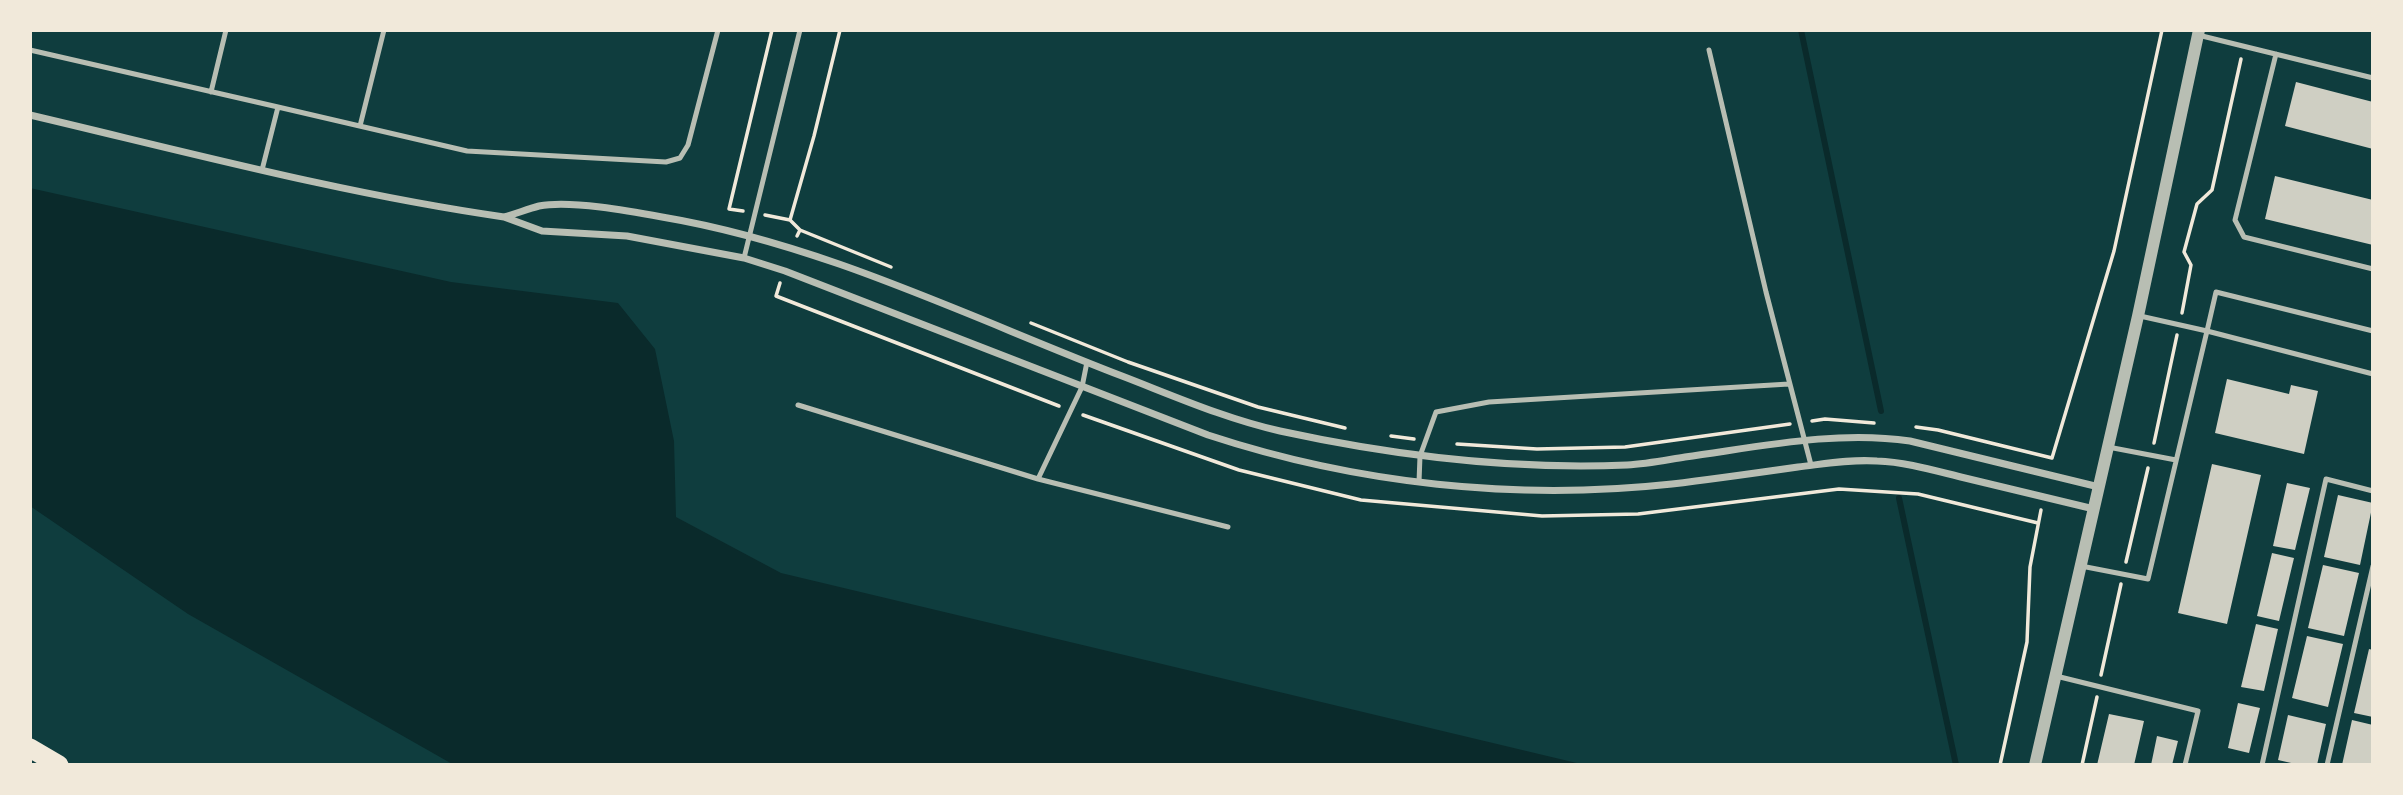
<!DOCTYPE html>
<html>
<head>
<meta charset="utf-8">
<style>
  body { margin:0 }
  #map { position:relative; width:2403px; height:795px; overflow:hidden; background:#0f3d3e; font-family:Karla,sans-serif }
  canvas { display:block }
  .frame { position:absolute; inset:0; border:32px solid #f1e9da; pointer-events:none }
</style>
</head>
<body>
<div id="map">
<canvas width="2403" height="795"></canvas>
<div class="frame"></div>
</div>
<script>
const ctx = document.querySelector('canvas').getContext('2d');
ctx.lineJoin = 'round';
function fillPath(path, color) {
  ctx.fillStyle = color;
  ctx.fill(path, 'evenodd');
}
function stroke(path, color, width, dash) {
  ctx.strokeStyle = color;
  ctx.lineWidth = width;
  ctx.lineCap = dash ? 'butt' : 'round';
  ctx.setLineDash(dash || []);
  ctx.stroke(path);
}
fillPath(new Path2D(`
  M30,188L451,282L618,303L655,349L674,441L676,517L781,573L1585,765H454L188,614L30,506Z`), '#0a2a2b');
stroke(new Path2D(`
  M1801,30L1881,411
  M1899,498L1956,765`), '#0a2a2b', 6);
fillPath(new Path2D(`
  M2296,82L2373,102V149L2285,126Z
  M2275,176L2373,200V245L2265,219Z
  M2227,379L2289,394L2291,385L2318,391L2304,454L2215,433Z
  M2212,464L2261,475L2227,624L2178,613Z
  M2287,483L2310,488L2295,550L2273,546Z
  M2338,495L2373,503L2360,565L2324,557Z
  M2272,553L2294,558L2279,621L2257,616Z
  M2323,565L2359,573L2344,636L2308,628Z
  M2256,624L2278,629L2264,691L2241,687Z
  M2307,636L2343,644L2328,707L2292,698Z
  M2369,649L2373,650V717L2354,713Z
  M2238,703L2260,708L2249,753L2228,748Z
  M2109,714L2144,721L2134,765H2097Z
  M2288,715L2326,724L2317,765H2300L2278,760Z
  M2352,720L2373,725V765H2342Z
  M2157,736L2178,741L2172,765H2151Z`), '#cfcfc3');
stroke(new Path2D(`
  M743,211L729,209L772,30
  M765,215L790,220L800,230
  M790,220L814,136L840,30
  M797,236L800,230L891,267
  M780,283L776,296L1059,406
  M2182,313L2191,265L2184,252L2197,204L2212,190L2241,59
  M1031,323L1128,362L1258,407L1345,428
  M1083,415L1239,470L1361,500L1542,516L1638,514L1839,489L1918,494L2038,523
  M1812,421L1825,419L1874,423
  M1916,427L1938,430L2052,458
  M1391,436L1414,439
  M2154,443L2177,335
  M1457,444L1537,449L1625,447L1790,424
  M2052,458L2114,251L2162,30
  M2126,562L2148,468
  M2101,675L2121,584
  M2000,765L2027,642L2030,567L2041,510
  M2082,765L2097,697`), '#f1e9da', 3.5);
stroke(new Path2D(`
  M2198,35L2373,78
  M30,50L278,107
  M1709,50L1766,292L1811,465
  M2276,54L2235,220L2244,237L2373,269
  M211,92L226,30
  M360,126L384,30
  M262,170L278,107L467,151L666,162L680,158L688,145L718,30
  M744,258L800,30
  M2373,331L2216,292L2207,331L2373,374
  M798,405L1038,479L1228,527
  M2108,447L2176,460
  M1038,479L1082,387L1087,362
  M1419,482L1420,456L1436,412L1489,402L1789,384
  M2081,566L2148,579L2207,331L2140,316
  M2056,676L2198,711L2185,765
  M2262,765L2326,479L2373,491
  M2327,765L2373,566`), '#b8beb3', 5);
stroke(new Path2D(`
  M30,115C187,152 344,194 504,217
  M2094,509C2051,499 2008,488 1965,478C1936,471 1907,462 1877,461C1851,459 1824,464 1798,467C1756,473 1714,479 1672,484C1516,501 1357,484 1208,435L785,271L744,258L627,236L542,231L504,217C516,214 527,209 539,206C570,200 630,211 662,217C823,244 971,318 1122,376C1174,396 1226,419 1280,431C1395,456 1510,470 1627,465C1647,464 1666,460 1685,457C1758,447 1836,430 1910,441L2099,487`), '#b8beb3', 7);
stroke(new Path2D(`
  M2035,765L2138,316L2199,30`), '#b8beb3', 12);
stroke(new Path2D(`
  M30,748L59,765`), '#f1e9da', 19);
</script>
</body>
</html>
